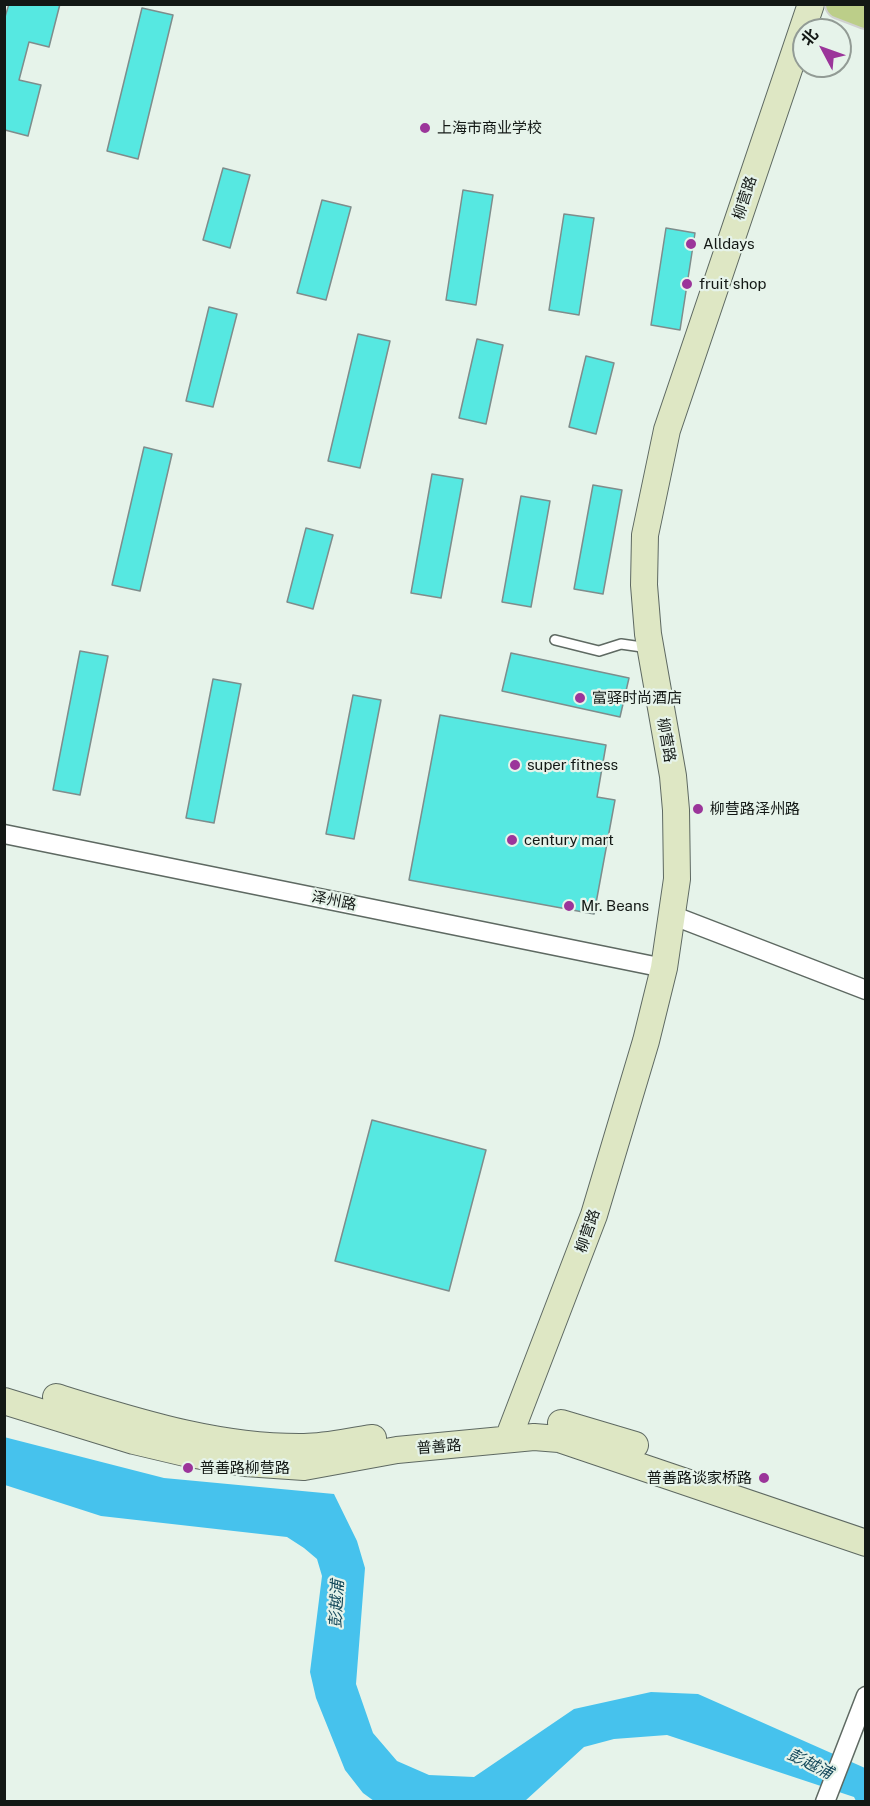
<!DOCTYPE html>
<html>
<head>
<meta charset="utf-8">
<style>
  body { margin:0 }
  #map { position:relative; width:870px; height:1806px; overflow:hidden; background:#e6f3ea; font-family:"Public Sans","Noto Sans SC",sans-serif }
  canvas { display:block }
  .frame { position:absolute; inset:0; border:6px solid #131815; pointer-events:none }
  .north { position:absolute; left:792px; top:18px; width:60px; height:60px; box-sizing:border-box; background:#e6f3ea; border:2px solid #929b95; border-radius:50%; rotate:311deg; font-size:16px; font-weight:700; line-height:24px; text-align:center; color:#131815 }
  .north::after { content:''; display:block; margin:auto; width:21px; height:27px; background:#9b359a; clip-path:polygon(50% 0,100% 100%,50% 72%,0 100%) }
</style>
</head>
<body>
<div id="map">
<canvas width="870" height="1806"></canvas>
<div class="frame"></div>
<div class="north">北</div>
</div>
<script>
const ctx = document.querySelector('canvas').getContext('2d');
ctx.lineJoin = 'round';
function fillPath(path, color) {
  ctx.fillStyle = color;
  ctx.fill(path, 'evenodd');
}
function stroke(path, color, width, dash) {
  ctx.strokeStyle = color;
  ctx.lineWidth = width;
  ctx.lineCap = dash ? 'butt' : 'round';
  ctx.setLineDash(dash || []);
  ctx.stroke(path);
}
function label(font, color, halo, rows, align = 'center') {
  ctx.font = font + ' "Public Sans","Noto Sans SC",sans-serif';
  ctx.lineWidth = 4.5;
  ctx.setLineDash([]);
  ctx.textBaseline = 'middle';
  ctx.strokeStyle = halo;
  ctx.fillStyle = color;
  for (const [text, x, y, turn = 0] of rows) {
    ctx.save();
    ctx.translate(x, y);
    ctx.rotate((+turn || 0) * Math.PI / 180);
    ctx.textAlign = isNaN(turn) ? turn : align;
    if (halo) ctx.strokeText(text, 0, 0);
    ctx.fillText(text, 0, 0);
    ctx.restore();
  }
}
fillPath(new Path2D(`
  M4,1437L164,1478L334,1494L357,1541L365,1568L356,1684L373,1733L397,1761L429,1775L474,1777L574,1709L651,1692L698,1694L865,1768V1801H856L854,1797L667,1735L614,1739L584,1747L525,1801H374L363,1793L345,1770L316,1698L310,1672L322,1576L317,1559L304,1548L287,1537L101,1516L5,1485Z`), '#46c2ed');
const building = new Path2D(`
  M9,4H60L49,47L29,42L19,80L41,85L28,136L5,130L4,133V20Z
  M142,8L173,15L138,159L107,151Z
  M223,168L250,175L230,248L203,240Z
  M463,190L493,195L476,305L446,300Z
  M322,200L351,207L326,300L297,293Z
  M564,214L594,218L579,315L549,310Z
  M666,228L695,233L680,330L651,325Z
  M209,307L237,314L213,407L186,401Z
  M358,334L390,341L360,468L328,461Z
  M477,339L503,345L486,424L459,418Z
  M586,356L614,363L596,434L569,427Z
  M144,447L172,454L140,591L112,585Z
  M432,474L463,479L441,598L411,593Z
  M593,485L622,490L603,594L574,589Z
  M521,496L550,501L531,607L502,602Z
  M306,528L333,535L313,609L287,602Z
  M80,651L108,656L80,795L53,790Z
  M511,653L629,678L620,717L502,691Z
  M213,679L241,684L214,823L186,818Z
  M353,695L381,700L354,839L326,834Z
  M440,715L606,745L597,797L615,800L594,914L409,880Z
  M372,1120L486,1150L449,1291L335,1261Z`);
fillPath(building, '#56e8e1');
stroke(building, '#7e8d8c', 1.5);
const lane = new Path2D(`
  M555,640L599,651L621,644L649,648`);
const street = new Path2D(`
  M4,834L664,968
  M674,916L866,990
  M825,1802L866,1696`);
const secondary = new Path2D(`
  M56,1397C138,1422 217,1448 304,1447C327,1447 350,1441 373,1438
  M4,1401L134,1441L189,1454L245,1463L304,1467L397,1450L534,1437L559,1439L866,1543
  M561,1423L635,1445
  M508,1439L594,1215L646,1041L664,968L677,879L676,810L673,776L648,634L644,585L645,535L667,430L811,4`);
const primary = new Path2D(`
  M840,4L866,14`);
stroke(lane, '#5e6962', 12);
stroke(street, '#5e6962', 21);
stroke(secondary, '#5e6962', 28);
stroke(primary, '#d0d1d0', 32);
stroke(lane, '#fff', 9);
stroke(street, '#fff', 18);
stroke(secondary, '#dee7c4', 26);
stroke(primary, '#bcce89', 28);
for (const [x, y, r, color] of [
  [425,128,6,"#9b359a"],
  [691,244,6,"#9b359a"],
  [687,284,6,"#9b359a"],
  [580,698,6,"#9b359a"],
  [515,765,6,"#9b359a"],
  [698,809,6,"#9b359a"],
  [512,840,6,"#9b359a"],
  [569,906,6,"#9b359a"],
  [188,1468,6,"#9b359a"],
  [764,1478,6,"#9b359a"]
]) {
  const dot = new Path2D();
  dot.arc(x, y, r, 0, 2 * Math.PI);
  ctx.fillStyle = color;
  ctx.fill(dot);
  stroke(dot, '#e6f3ea', 2);
}
label('15px', '#131815', '#e6f3ea', [
  ["上海市商业学校",437,128],
  ["Alldays",703,244],
  ["fruit shop",699,284],
  ["富驿时尚酒店",592,698],
  ["super fitness",527,765],
  ["柳营路泽州路",710,809],
  ["century mart",524,840],
  ["Mr. Beans",581,906],
  ["普善路柳营路",200,1468],
  ["普善路谈家桥路",752,1478,"right"]
], 'left');
label('15px', '#131815', '#e6f3ea', [
  ["柳营路",745,198,-72],
  ["柳营路",666,740,80],
  ["泽州路",334,901,11],
  ["柳营路",588,1231,-71],
  ["普善路",439,1447,-4]
]);
label('italic 16px', '#15495b', '#e6f3ea', [
  ["彭越浦",337,1604,-87],
  ["彭越浦",810,1764,26]
]);
</script>
</body>
</html>
